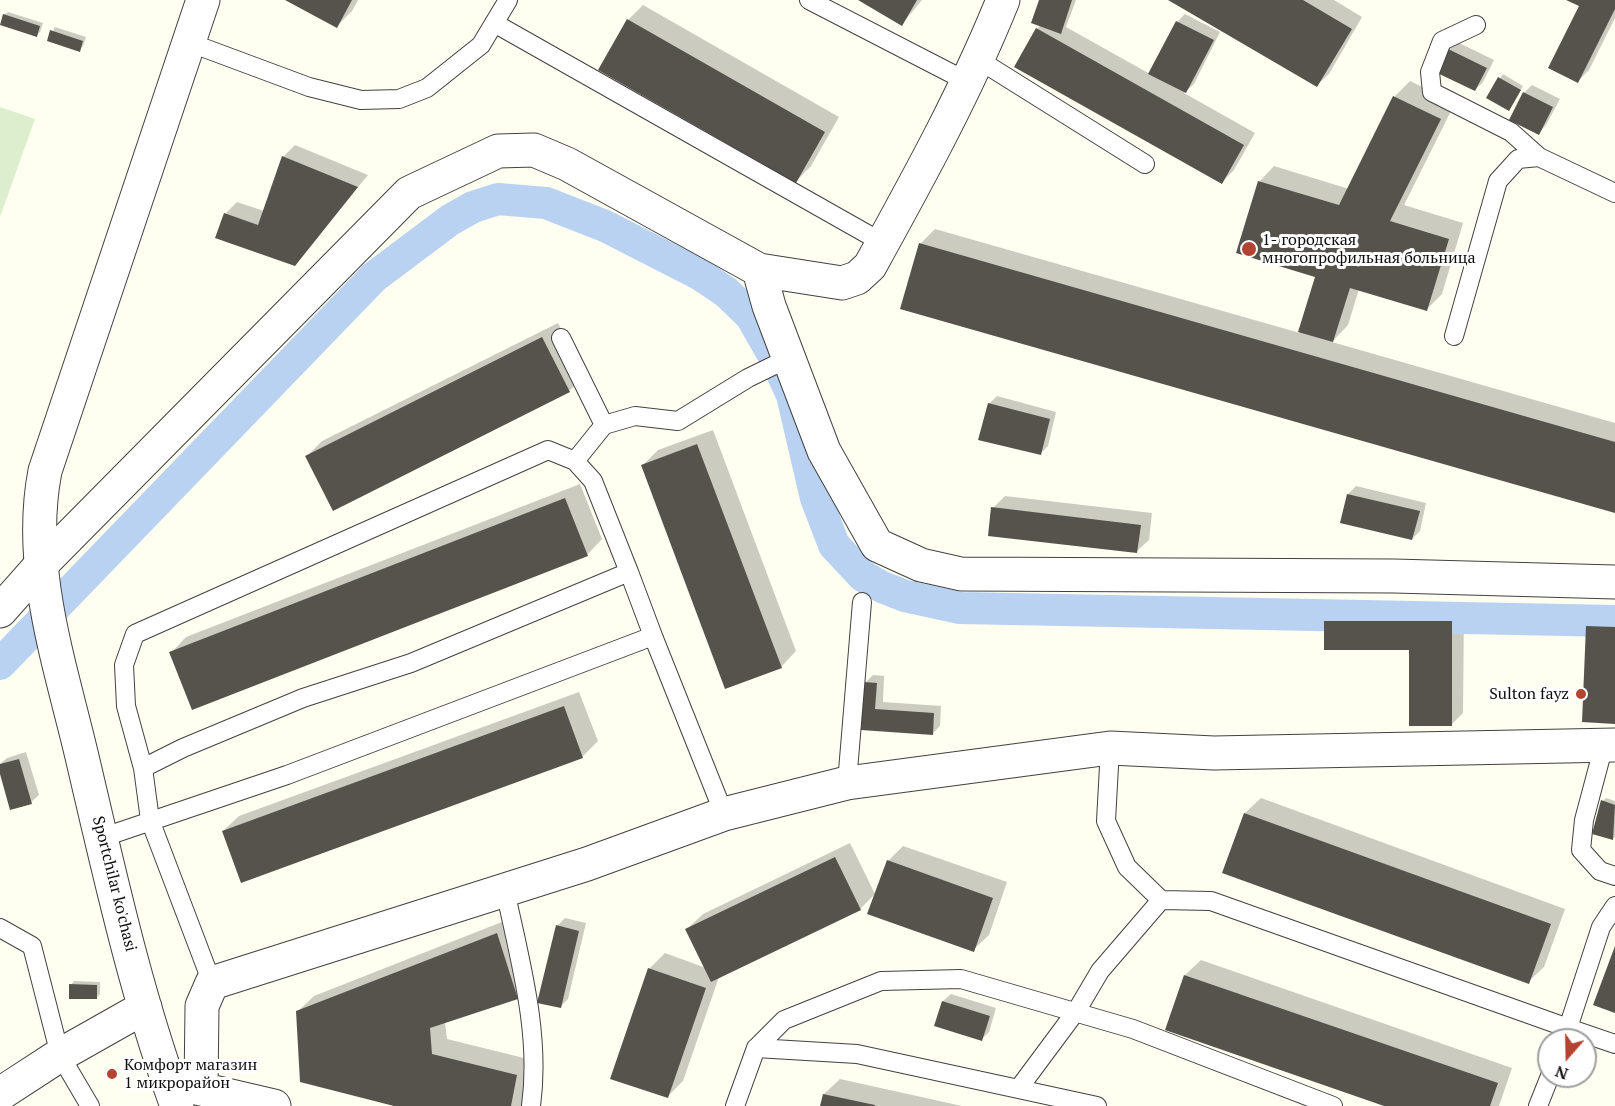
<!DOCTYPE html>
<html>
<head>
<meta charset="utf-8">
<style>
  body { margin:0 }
  #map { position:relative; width:1615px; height:1106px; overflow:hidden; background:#fefef1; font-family:"PT Serif",serif }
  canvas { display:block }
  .north { position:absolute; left:1537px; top:1028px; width:60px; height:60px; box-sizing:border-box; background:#fff; border:2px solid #9f9f9f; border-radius:50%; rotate:200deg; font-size:16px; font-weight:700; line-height:24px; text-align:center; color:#0e0e0e }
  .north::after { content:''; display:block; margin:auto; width:21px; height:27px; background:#b34432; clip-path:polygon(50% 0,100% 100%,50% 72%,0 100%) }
</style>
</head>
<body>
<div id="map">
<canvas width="1615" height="1106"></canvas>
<div class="north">N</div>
</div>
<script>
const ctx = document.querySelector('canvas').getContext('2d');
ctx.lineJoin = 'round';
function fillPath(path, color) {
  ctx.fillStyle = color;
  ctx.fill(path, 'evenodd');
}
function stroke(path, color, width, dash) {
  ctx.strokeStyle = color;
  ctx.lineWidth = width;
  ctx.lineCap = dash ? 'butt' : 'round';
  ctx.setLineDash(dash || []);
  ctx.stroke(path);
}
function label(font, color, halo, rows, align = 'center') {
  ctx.font = font + ' "PT Serif",serif';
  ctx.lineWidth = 6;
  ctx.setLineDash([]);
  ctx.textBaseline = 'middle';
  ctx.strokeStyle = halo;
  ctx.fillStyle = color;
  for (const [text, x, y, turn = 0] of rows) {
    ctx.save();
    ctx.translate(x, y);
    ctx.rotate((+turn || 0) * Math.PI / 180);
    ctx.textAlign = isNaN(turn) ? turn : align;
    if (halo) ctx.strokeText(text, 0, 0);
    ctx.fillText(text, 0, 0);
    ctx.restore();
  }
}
fillPath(new Path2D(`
  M0,107L35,119L0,217Z`), '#ddeece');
fillPath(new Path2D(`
  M288,0H358L352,11L337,26Z
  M861,0H922L902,24Z
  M1040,0H1076L1066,27L1150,74L1177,22L1185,14L1220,32L1194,84L1184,93L1255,133L1234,170L1222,182L1037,29L1041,25Z
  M1171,0H1334L1362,17L1329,74L1317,85Z
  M1570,0H1615V18L1589,70L1577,82L1581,6Z
  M643,5L839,117L811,166L796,181L628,20Z
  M8,12L43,23L40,32L36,35L4,15Z
  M55,27L86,37L83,46L79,50L49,40Z
  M1453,40L1494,60L1483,82L1475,90L1435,70Z
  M1503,74L1523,86L1509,109L1488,97Z
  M1410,81L1455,103L1404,205L1463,223L1442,294L1426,310L1359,289L1348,325L1332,342L1615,423V512L920,244L935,229L1300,333L1317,276L1259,182L1274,166L1349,189L1395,96Z
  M1532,85L1560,99L1546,125L1539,133L1524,93Z
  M295,145L368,175L295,264L225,214L237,202L264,211L283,157Z
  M558,323L585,376L569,391L307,456L322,441Z
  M997,396L1056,412L1048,446L1040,454L989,404Z
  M713,430L796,651L781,667L643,465L658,450Z
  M580,484L602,539L587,555L171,653L186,637Z
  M1356,486L1426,503L1420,531L1412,539L1342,522L1348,494Z
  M1005,496L1152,513L1149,540L1137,551L993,508Z
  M1337,610H1464L1463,713L1451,725L1410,649L1325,621Z
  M1599,615L1615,616V722L1587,627Z
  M873,675L884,676L883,702L941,706L940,726L932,734L862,729L865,683Z
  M579,692L598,741L582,757L223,831L239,816Z
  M26,752L39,795L31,802L0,769V764L7,758Z
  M1261,798L1565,909L1544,967L1528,982L1224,872L1245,813Z
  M1606,798L1615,801V836L1613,839L1603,801Z
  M850,843L875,894L860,909L719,977L683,1081L667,1097L649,969L665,953L706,968L687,929L703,914Z
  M903,846L1007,882L989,935L973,950L888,861Z
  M512,918L533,983L518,998L445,1022L447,1039L532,1060L522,1106H400L298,1011L314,996Z
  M565,918L586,923L568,999L560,1007L557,926Z
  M1201,960L1512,1068L1499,1106H1389L1167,1029L1185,975Z
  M74,981L100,982V994L96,998L71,985Z
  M951,994L996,1008L989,1032L981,1040L935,1025L943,1001Z
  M840,1079L962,1106H822L824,1094Z`), '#0003');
stroke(new Path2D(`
  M0,664L374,277L450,220L473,207L498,199L546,203L605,226L699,274L726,292L751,316L775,358L792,395L816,498L834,545L863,576L882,587L905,596L960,608L1615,621`), '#bad2f1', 32);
fillPath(new Path2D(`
  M285,0H352L337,28Z
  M858,0H917L902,26Z
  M1039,0H1072L1061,34L1031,23Z
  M1168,0H1303L1352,29L1317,87Z
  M1566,0H1615V9L1578,83L1548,68L1579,6Z
  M3,14L40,26L37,37L0,25Z
  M627,19L825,132L796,183L598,70Z
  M1176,21L1214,40L1186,93L1148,74Z
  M1036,28L1244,145L1222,184L1014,67Z
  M50,30L83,41L80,52L47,41Z
  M1444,47L1487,68L1475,91L1433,71Z
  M1498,77L1521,90L1509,111L1486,98Z
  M1523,92L1553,107L1539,135L1509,120Z
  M1393,96L1441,119L1390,221L1449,239L1427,311L1350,288L1333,342L1298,332L1315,277L1236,253L1258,181L1339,205Z
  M282,156L358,187L295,266L215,238L224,213L258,225Z
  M919,243L1615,442V513L900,309Z
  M542,337L570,392L333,511L305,456Z
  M988,403L1050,419L1041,455L978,440Z
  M697,444L782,668L725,689L641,465Z
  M1347,494L1420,511L1412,540L1340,523Z
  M565,498L588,556L192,710L169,652Z
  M991,507L1141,525L1137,553L988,536Z
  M1324,621H1452V726H1409V650H1324Z
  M1586,626L1615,627V724L1582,722Z
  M864,682L877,683L875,709L934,713L933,735L861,730Z
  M564,706L583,758L241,883L222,831Z
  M19,759L32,804L10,810L0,774V764Z
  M1601,800L1615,805L1613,840L1592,834Z
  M1244,813L1551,924L1529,984L1222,873Z
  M835,857L861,910L711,982L685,929Z
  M887,860L993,898L974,952L867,914Z
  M556,925L579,931L561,1008L537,1003Z
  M497,933L518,999L430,1028L432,1054L517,1075L511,1106H394L300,1082L296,1011Z
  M1615,946V1013L1593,1005Z
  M648,968L706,988L668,1098L610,1079Z
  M1184,975L1498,1083L1490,1106H1384L1165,1030Z
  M69,984L97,985V999H69Z
  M942,1001L990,1016L982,1041L934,1026Z
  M823,1094L875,1105V1106H820Z`), '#56524c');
const service = new Path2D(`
  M809,0L968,82
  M494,23L883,243
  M1476,25L1442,41L1430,72L1432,92L1511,132L1539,157
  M188,42L309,87L361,100L399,99L427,88L481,45L508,0
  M979,60L1145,164
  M1454,336L1498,181L1518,159L1539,157L1615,193
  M561,338L604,425
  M575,461L604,425L635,416L678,421L748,378L789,358
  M1604,745L1584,820L1581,850L1600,871L1615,876
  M1110,748L1106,821L1127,867L1161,900
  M143,768L126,706L124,665L135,634L548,450L575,461L593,481L629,572
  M847,783L862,602
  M101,838L287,775L653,636L724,814
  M505,890C520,961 541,1034 531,1106
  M0,928L32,946L60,1055L90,1106
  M212,983L150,820L143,768L183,748L303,698L411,663L629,572L653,636
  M1563,1040L1568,1028L1615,1044
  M756,1048L784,1020L881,981L961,979L1133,1029L1333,1106
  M1019,1088L1077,1010L1100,971L1161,900L1211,901L1568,1028L1601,927L1615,906
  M735,1106L756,1048L857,1054L1097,1106
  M1538,1106L1550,1076`);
const minor = new Path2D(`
  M759,270L769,306L824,451L877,545L921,565L961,574L1394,576L1615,582
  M0,611L40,566L409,193L498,151L534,150L567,164L759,270L842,283L857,278L870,266C918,179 966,92 1003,0
  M168,1080L201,1089L202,1006L212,983L587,864L724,814L847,783L1110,748L1214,753L1615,745
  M201,1089L274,1106`);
const tertiary = new Path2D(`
  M0,1094L60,1055L145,1007
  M177,1106C136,994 110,876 83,761C61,666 26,569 45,471L203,0`);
stroke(service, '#414141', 20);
stroke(minor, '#414141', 35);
stroke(tertiary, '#414141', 35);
stroke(service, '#fff', 18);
stroke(minor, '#fff', 33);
stroke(tertiary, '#fff', 33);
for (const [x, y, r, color] of [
  [1249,249,8,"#b34432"],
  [1581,694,6,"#b34432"],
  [112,1074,6,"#b34432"]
]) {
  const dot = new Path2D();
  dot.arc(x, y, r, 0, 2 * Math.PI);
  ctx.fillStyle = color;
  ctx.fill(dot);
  stroke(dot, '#fff', 2);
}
label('16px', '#0e0e0e', '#fff', [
  ["1- городская",1262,240],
  ["многопрофильная больница",1262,258],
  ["Sulton fayz",1569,694,"right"],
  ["Комфорт магазин",124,1065],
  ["1 микрорайон",124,1083]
], 'left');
label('16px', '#0e0e0e', '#fff', [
  ["Sportchilar ko'chasi",114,884,76]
]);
</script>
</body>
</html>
